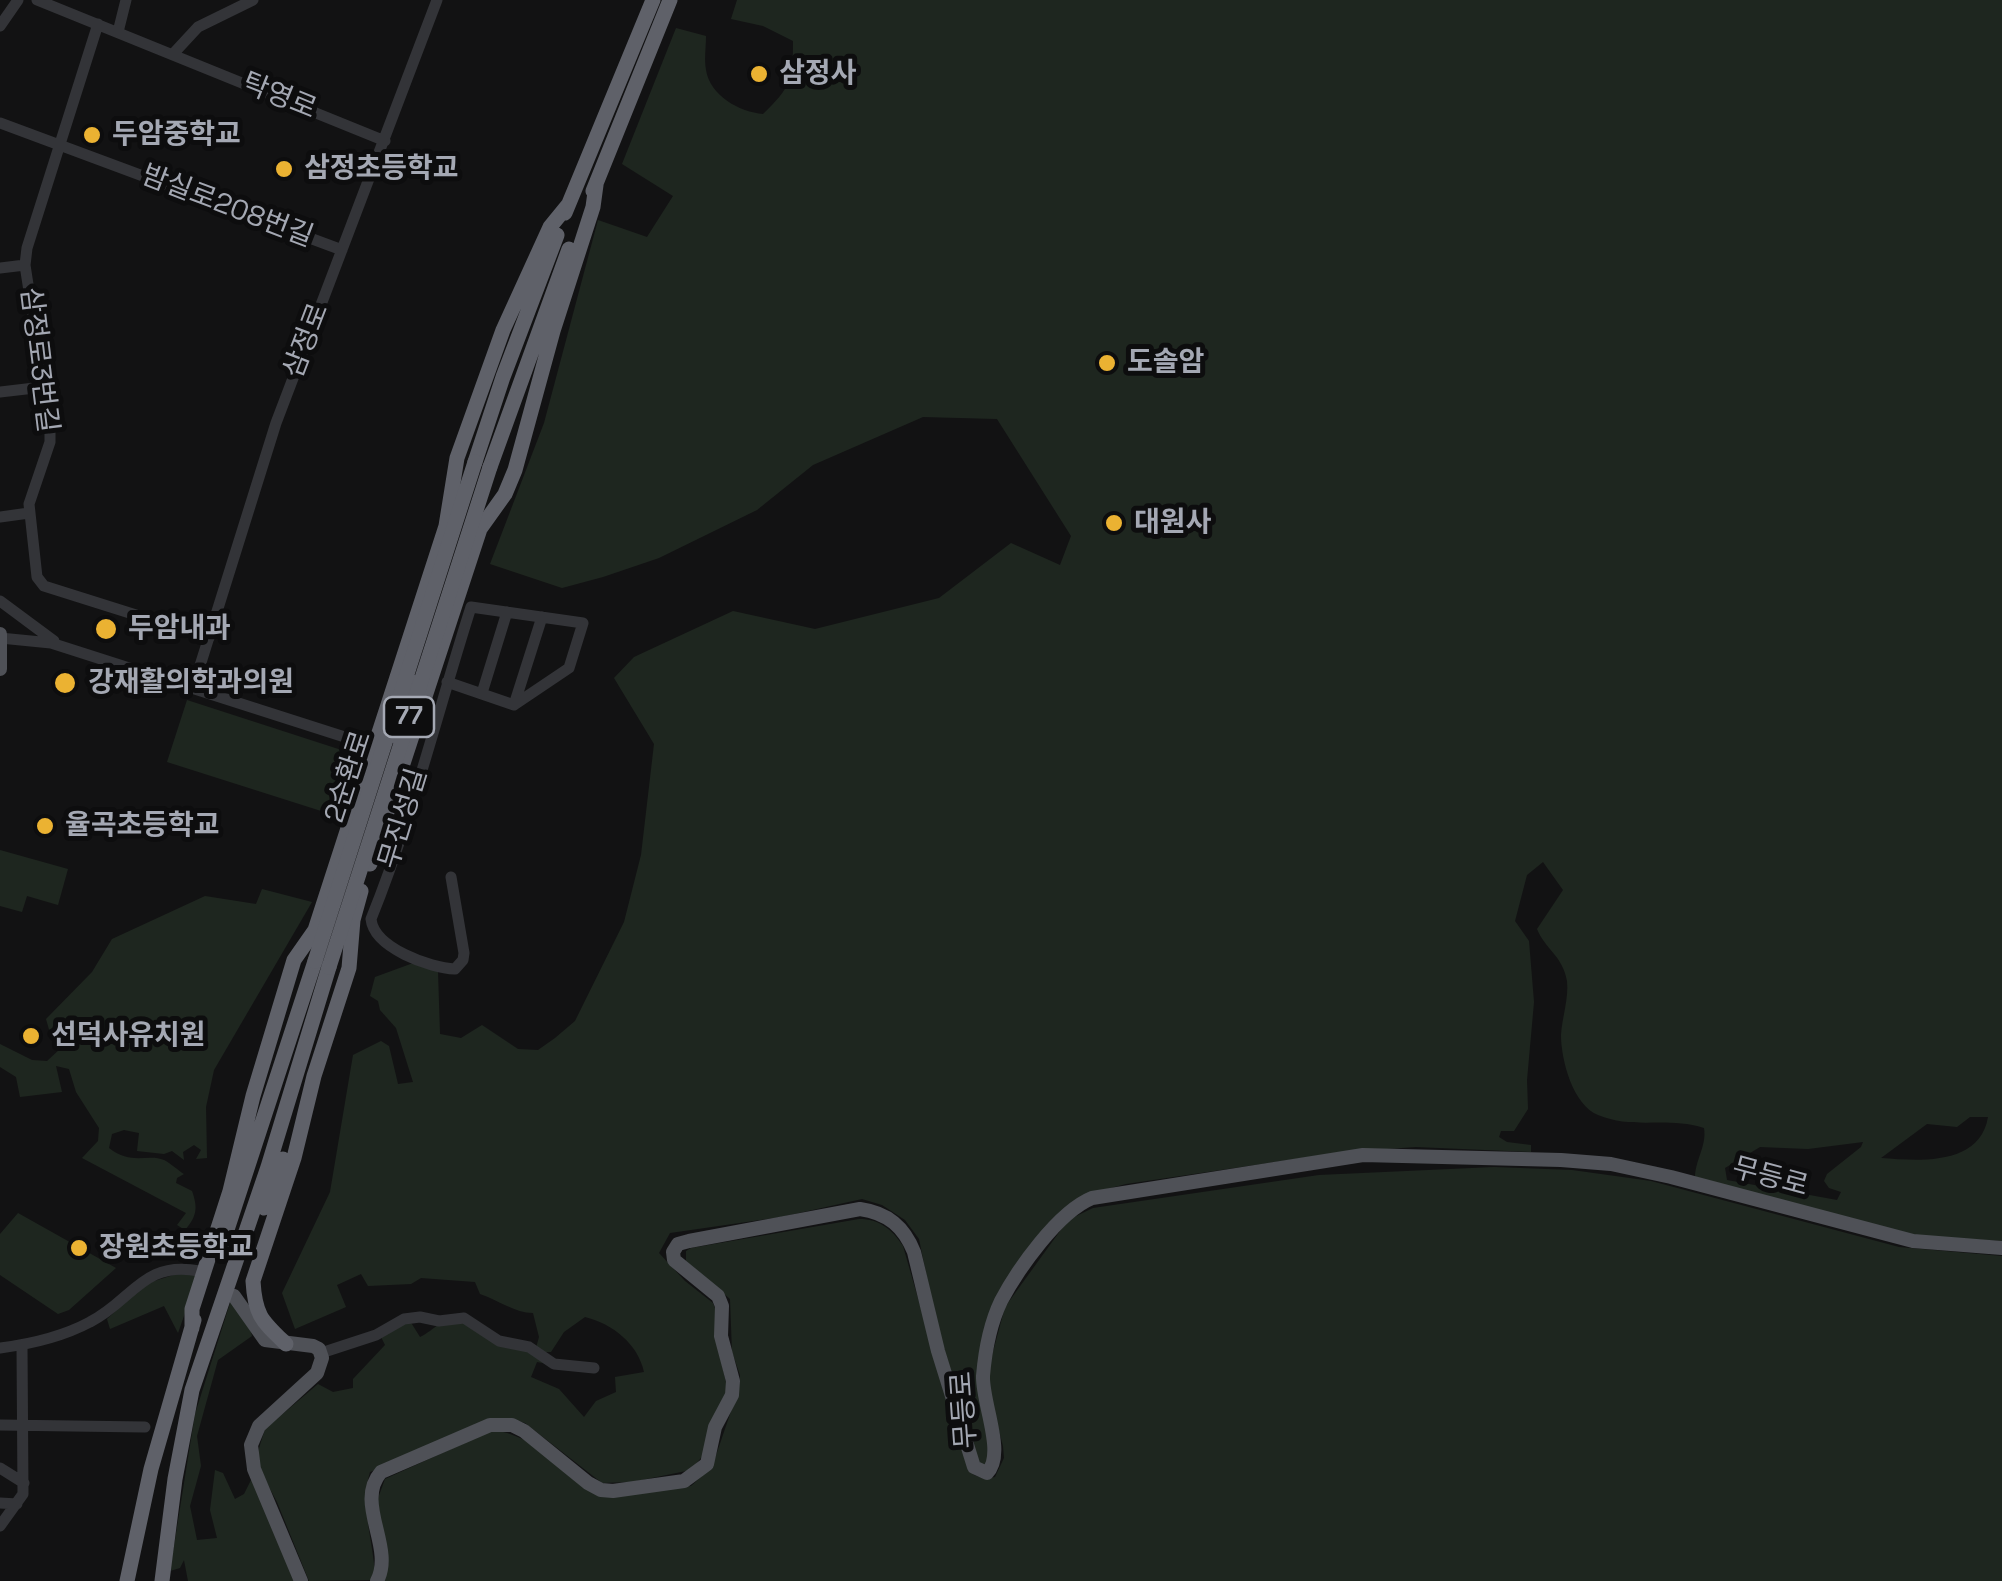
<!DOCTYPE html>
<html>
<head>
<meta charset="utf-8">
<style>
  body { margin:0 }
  canvas { display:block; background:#121213 }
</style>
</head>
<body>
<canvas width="2002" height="1581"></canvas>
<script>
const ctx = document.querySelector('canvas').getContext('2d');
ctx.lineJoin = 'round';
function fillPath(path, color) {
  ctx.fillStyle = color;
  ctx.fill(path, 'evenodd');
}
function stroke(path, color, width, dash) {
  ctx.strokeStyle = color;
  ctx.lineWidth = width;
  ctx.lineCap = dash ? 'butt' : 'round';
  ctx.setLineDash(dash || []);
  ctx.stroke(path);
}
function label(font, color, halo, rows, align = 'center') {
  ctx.font = font + ' "Space Grotesk","Noto Sans KR",sans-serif';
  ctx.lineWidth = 10;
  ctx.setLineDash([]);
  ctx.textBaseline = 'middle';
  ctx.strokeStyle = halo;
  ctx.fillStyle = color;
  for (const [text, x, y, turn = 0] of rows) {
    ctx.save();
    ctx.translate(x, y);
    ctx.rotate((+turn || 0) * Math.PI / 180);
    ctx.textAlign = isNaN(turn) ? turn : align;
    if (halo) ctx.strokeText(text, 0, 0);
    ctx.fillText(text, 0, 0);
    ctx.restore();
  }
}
fillPath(new Path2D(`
  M737,0H2002V1241L1915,1236L1695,1178C1695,1160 1707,1146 1704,1128C1665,1116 1635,1130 1598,1115C1573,1105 1561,1060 1561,1035C1562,1018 1569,998 1567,981C1563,956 1545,949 1537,929L1563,890L1543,862L1527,875L1515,921L1529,941L1534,1002L1527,1080L1528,1109L1514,1131H1501L1499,1137L1507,1142L1531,1145V1152L1416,1147L1343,1152L1126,1184L1084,1195L1064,1209L986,1335L992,1458L983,1467L976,1458L938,1331L919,1239L905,1220L882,1205L862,1199L781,1217L670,1233L659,1253L685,1281L713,1303L717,1313V1343L728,1391L705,1453L691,1470L632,1482L602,1483L525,1423L507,1418L370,1472C359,1507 375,1544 375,1580L309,1581L277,1502L255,1461L265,1429L318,1384L333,1392L353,1388V1379L385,1345L381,1337L410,1321L420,1337C427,1334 433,1328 440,1324C468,1312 523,1349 548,1364L537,1362L531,1377L559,1389L584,1417L596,1401L616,1392L615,1377L644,1372C638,1344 613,1324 585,1317L564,1332L551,1352H543L536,1348L539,1337L533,1313C515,1313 498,1300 480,1294L475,1282L421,1278L411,1284L368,1286L361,1274L337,1285L346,1307L295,1329L282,1293L330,1192L353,1055L381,1041L389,1046L398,1084L413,1082L396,1028L380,1010L378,1001L370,996L375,977L416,962L438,972L440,1034L461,1038L482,1025L518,1049L538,1050L555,1038L575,1021L624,922L641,855L654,744L614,678L634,657L733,611L815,629L939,598L1011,543L1060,565L1071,536L997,419L923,417L813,465L757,510L659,558L603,577L562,588L490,564L544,423L598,220L647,237L673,196L622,164L676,28L706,36C706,47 704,59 706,70C710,96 740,112 763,114C791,87 793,80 793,41L763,26L731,19ZM1970,1117H1988C1980,1166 1919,1161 1881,1158L1927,1124L1957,1127ZM1863,1142L1861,1147L1827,1174L1824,1181L1829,1188L1841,1192L1837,1200L1727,1180L1725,1168L1760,1147L1808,1149Z
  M187,700L360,756L340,817L167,762Z
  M0,850L68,869L58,905L27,896L22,912L0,906Z
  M262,889L312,902L214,1070L206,1107L207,1158L196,1159L201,1150L194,1145L183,1152L184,1160L172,1151L164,1154L137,1151L139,1133L124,1130L112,1134L109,1148C132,1166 148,1153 164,1160C170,1163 179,1171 184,1174L177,1178L176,1183L192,1191C198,1208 197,1216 185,1230L177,1225L186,1213L82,1158L98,1141L99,1128L76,1092L69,1069L56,1066L62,1092L20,1097L16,1077L0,1067V1044L32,1060L47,1061L60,1049L52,1040L46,1019L92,972L112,939L205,896L256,904Z
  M1494,1167L1572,1170L1651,1181L1899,1247L2002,1256V1581H380L377,1501L385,1479L493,1430C533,1435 571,1472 605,1495L691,1486L712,1467L739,1388L740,1375L732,1352L730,1299L686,1261V1251L691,1248L859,1219C879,1219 892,1229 903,1246L958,1438L974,1475L986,1479L995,1477L1004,1458L1003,1446L990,1397V1363L1005,1307L1068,1220L1093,1208L1319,1175Z
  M18,1213L116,1268L69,1310L58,1314L0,1275V1234Z
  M186,1271L198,1276L178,1333L164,1306L110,1329L107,1319L145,1284Z
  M231,1300L249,1324L252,1336L218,1360L197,1436L201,1466L190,1506L197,1540L217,1538L210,1510L215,1470L223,1473L235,1499L244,1494L252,1478L294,1581H188L184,1560L180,1568L170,1571L195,1414Z`), '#1e261f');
stroke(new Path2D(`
  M37,0L385,141
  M98,24L27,248L25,265L50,427V442L29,504L37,577L44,586L209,638
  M0,26L18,0
  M118,32L126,0
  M173,54L198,27L253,0
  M0,123L342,250
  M0,268L25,265
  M0,392L43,387
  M0,517L29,513
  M0,601L54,641
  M0,638L51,643L379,748
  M447,682L514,705L569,668L583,623L471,607C438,710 412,818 371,919C374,948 430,968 455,969L463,960L464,953L451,877
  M193,688L276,423L437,0
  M482,693L507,612
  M514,705L542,617
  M0,1348C31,1344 62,1337 90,1322C132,1301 143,1260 199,1271
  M321,1353L376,1335L404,1319L420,1317L439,1321L464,1318L499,1341L529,1347L554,1364L594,1368
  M0,1425L145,1427
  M0,1468L24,1483
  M0,1503L17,1504
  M0,1526L23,1494L22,1346`), '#333438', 11);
stroke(new Path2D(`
  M0,634V669
  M234,1296L265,1340L313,1346L319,1349L322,1358L317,1373L259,1426L251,1445L254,1469L301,1581
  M377,1581C395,1547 354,1503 381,1472L490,1425H512L524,1431L588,1483L601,1490L613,1491L684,1481L707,1464L715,1427L732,1395L733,1381L721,1336L722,1306L718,1296L674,1260L673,1252L678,1244L689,1241L860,1209C888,1213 904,1227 914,1252L938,1351L974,1467L987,1473C1006,1454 982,1403 983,1376C985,1352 990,1324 1001,1301C1018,1269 1058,1212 1092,1198L1363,1155L1561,1160L1611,1164L1671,1177L1913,1241L2002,1248`), '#4f5157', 14);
stroke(new Path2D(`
  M593,191L670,0
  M565,213L653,0
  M475,462L503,377L557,235
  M490,467L569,249
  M396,736L412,682
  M370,864L480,529L505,494L515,470L553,331L593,207L596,185
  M264,1208L283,1159
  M223,1242L315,961
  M192,1328V1309L230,1191L253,1096L294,960L315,930L446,526L457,458L503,330L550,227L568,205
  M286,1344C262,1321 255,1316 253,1281L294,1158L314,1076L349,968L353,920L361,891
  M127,1581L151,1469L194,1320
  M162,1581L175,1479L192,1390L268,1167L329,967`), '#5f6169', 15);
stroke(new Path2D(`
  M315,961L475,462
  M329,967L490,467`), '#5f6169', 15);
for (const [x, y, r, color] of [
  [759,74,10,"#ebb232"],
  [92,135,10,"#ebb232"],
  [284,169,10,"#ebb232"],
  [1107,363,10,"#ebb232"],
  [1114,523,10,"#ebb232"],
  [106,629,12,"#ebb232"],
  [65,683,12,"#ebb232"],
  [45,826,10,"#ebb232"],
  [31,1036,10,"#ebb232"],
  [79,1248,10,"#ebb232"]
]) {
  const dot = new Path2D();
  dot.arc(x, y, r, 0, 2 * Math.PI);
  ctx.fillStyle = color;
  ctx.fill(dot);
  stroke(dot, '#0d0d0e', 4);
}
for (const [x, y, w] of [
  [409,717,50]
]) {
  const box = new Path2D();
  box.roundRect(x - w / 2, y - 20, w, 40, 8);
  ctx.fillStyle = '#0d0d0e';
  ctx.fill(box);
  stroke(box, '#a4a8b3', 2.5);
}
label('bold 25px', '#a4a8b3', null, [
  ["77",409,717]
]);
label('bold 28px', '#a4a8b3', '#0d0d0e', [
  ["삼정사",779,74],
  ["두암중학교",112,135],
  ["삼정초등학교",304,169],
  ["도솔암",1127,363],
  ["대원사",1134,523],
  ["두암내과",128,629],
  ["강재활의학과의원",88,683],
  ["율곡초등학교",65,826],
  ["선덕사유치원",51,1036],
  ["장원초등학교",99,1248]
], 'left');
label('28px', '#a4a8b3', '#0d0d0e', [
  ["탁영로",279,97,22],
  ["밤실로208번길",227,207,21],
  ["삼정로",307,341,-69],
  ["삼정로3번길",38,360,83],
  ["2순환로",349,777,-72],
  ["무진성길",404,819,-73],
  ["무등로",1770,1178,15],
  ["무등로",965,1410,-94]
]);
</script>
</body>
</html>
